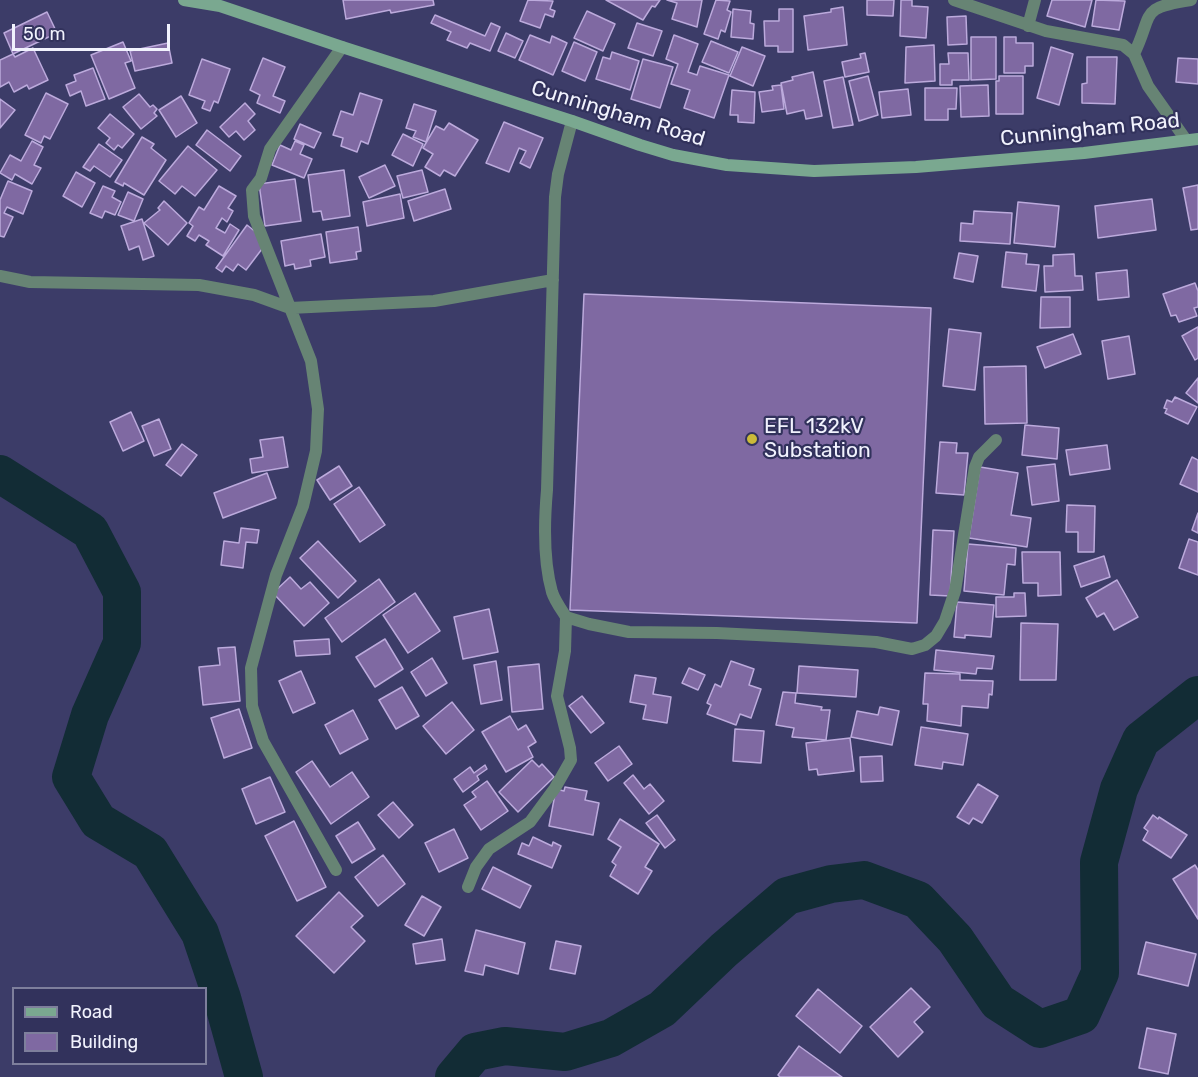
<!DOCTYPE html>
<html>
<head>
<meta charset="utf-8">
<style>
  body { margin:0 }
  #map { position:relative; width:1198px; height:1077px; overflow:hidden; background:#3c3c68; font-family:Rubik,sans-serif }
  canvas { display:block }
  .legend { position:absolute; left:12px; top:987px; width:195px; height:78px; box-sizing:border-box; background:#32325c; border:2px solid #7e7f9c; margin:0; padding:8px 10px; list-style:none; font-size:18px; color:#f1f2fd }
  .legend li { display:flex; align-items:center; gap:12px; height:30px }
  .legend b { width:30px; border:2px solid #7e7f9c }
  .scale { position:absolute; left:12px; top:24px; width:158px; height:27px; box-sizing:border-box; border:3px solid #f1f2fd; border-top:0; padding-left:8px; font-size:18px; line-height:21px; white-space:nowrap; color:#f1f2fd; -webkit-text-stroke:4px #32325c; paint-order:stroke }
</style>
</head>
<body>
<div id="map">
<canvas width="1198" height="1077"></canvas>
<ul class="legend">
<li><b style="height:8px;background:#7aa890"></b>Road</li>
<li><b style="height:16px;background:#7f69a2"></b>Building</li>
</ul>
<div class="scale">50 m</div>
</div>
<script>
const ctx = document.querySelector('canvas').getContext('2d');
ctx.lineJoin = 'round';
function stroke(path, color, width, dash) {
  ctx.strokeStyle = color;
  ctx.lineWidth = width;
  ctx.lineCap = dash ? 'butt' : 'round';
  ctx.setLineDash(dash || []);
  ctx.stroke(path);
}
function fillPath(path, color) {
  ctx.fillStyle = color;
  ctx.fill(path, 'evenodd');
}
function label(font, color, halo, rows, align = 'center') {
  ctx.font = font + ' Rubik,sans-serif';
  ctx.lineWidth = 4.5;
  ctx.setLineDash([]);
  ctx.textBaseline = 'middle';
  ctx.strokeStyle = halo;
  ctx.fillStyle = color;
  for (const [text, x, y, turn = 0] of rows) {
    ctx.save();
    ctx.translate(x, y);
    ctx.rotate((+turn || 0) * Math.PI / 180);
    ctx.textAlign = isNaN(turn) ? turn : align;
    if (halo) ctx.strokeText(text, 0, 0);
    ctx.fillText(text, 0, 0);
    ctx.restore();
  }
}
stroke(new Path2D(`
  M0,474L90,531L122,592V643L90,715L71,777L98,821L150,852L200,933L222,998L244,1077
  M454,1077L475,1052L505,1046L565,1052L611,1038L662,1009L724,950L787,896L831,884L864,880L918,900L955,939L998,1002L1040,1029L1081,1015L1100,973L1099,862L1119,789L1141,740L1198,695`), '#122c35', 38);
const building = new Path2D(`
  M343,0H433L434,5L391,13L390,10L346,19Z
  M528,0L553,1L550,9L555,11L553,17L545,14L540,28L520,21Z
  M606,0H660L655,7L652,6L643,20Z
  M667,0H702L697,27L672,19L677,3Z
  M716,0L730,1L727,10L731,12L725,32L721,30L718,39L704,34Z
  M867,0H894L893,16L867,15Z
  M901,0H912V6L928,7L926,38L900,36Z
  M1052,0H1092L1085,27L1047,16Z
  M1096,0L1125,1L1119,30L1092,26Z
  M843,7L847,45L808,50L804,16L831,12V9Z
  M733,9L751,11L750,23L754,24L753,39L731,37Z
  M779,9H793V52H778V46H765L764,21H779Z
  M587,11L615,24L603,51L574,38Z
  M47,12L57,33L13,54L4,33Z
  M435,15L485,36L491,23L500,27L490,51L470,43L467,48L447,40L451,32L431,23Z
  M966,16L967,44L948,45L947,17Z
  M637,23L662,31L653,56L628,48Z
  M506,33L523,41L515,58L498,51Z
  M530,35L550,43L552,36L567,43L553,75L519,60Z
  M674,35L698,44L688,72L697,75L700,66L729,75L714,118L684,108L690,90L671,84L678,64L666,59Z
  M971,37H996V79L971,80Z
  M1004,37H1016V43H1033V66H1025V73H1004Z
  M711,41L738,52L729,73L702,62Z
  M123,42L131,61L125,63L135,88L109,99L91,55Z
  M574,42L597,52L585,81L562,71Z
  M168,43L172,63L135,71L130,51Z
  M934,45L935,81L905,83L906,47Z
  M742,47L765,56L753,86L730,76Z
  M1051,47L1073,54L1059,105L1037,98Z
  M33,48L48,80L29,89L27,85L14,92L9,82L0,87V60L13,54L15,57Z
  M612,52L639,61L630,90L596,79L603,57L610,59Z
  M865,53L869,72L845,77L842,62L861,58L860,54Z
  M948,53H968L969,80H952V85H940V64H949Z
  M1087,57H1117L1115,104L1082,103V84L1087,83Z
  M263,58L285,67L273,96L285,101L280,113L257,103L260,95L250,90Z
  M1178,58L1198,59V84L1176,82Z
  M202,59L230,69L218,103L214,101L210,111L202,108L205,101L189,95Z
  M643,59L673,67L660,108L631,99Z
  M93,68L105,99L86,106L81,91L70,96L66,85L76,81L74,75Z
  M813,72L822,116L806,119L804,110L787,114L781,83L793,80L792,77Z
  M868,76L878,115L859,121L849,81Z
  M999,76H1023V114H996V81H999Z
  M843,77L853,125L833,128L824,81Z
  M781,85L784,109L762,112L759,92L773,90L772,86Z
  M988,85L989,116L961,117L960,86Z
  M925,88H957L956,109H948V120H925Z
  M908,89L911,115L882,118L879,92Z
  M732,90L755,92L754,123L738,122V115H730Z
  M46,93L68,104L50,139L44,136L41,143L25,135Z
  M360,93L382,100L368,144L361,141L357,152L341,146L343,138L333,135L341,111L353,115Z
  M139,94L150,107L153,105L157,109L154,113L157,116L141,129L123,107Z
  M181,96L197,123L176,137L159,110Z
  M0,99L15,110L0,128Z
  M245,103L255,114L248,121L255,130L244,140L236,131L229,137L220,127Z
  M414,104L436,111L426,142L413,137L416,131L406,128Z
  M110,114L134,134L122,148L118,145L114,150L106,143L110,138L98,128Z
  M504,122L543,138L530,168L520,163L526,151L519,148L509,172L486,163Z
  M449,123L478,140L455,176L444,170L440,176L425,167L433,154L423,148L436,126L444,130Z
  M300,124L321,133L314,148L294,139Z
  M207,130L241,156L230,171L196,145Z
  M403,134L423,144L413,166L392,155Z
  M142,137L154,144L151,148L166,160L144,195L124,183L123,186L115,182Z
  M32,141L43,147L34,165L41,168L32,184L15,174L12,180L0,173L10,155L21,161Z
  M295,141L304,145L300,154L312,159L304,178L272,165L280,145L291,150Z
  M99,144L122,160L110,177L94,166L90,171L83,167Z
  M188,146L217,170L195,196L182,186L175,194L159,181Z
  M385,165L395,186L369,198L359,177Z
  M344,170L350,216L323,220L321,211L313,212L308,175Z
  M422,170L428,192L403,198L397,176Z
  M76,172L95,183L82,207L63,196Z
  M295,179L301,221L265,226L259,184Z
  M8,181L32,191L23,214L7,207L4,213L13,217L4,237L0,236V200Z
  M1198,185V229L1191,230L1183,188Z
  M103,186L115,191L112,197L121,202L115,215L105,211L102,218L90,213Z
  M219,186L236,196L228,208L233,211L227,222L222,218L216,228L225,233L230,224L239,230L223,256L206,245L209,241L199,235L195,241L187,236L193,226L189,223L199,207L204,210Z
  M445,189L451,209L414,221L408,201Z
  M128,192L143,199L134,221L118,215Z
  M400,194L404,218L367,226L363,202Z
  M1152,199L1156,230L1098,238L1095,206Z
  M164,201L187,223L168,245L144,223L160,210L158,208Z
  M1018,202L1059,206L1055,247L1014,243Z
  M974,211L1012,213L1010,244L960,241L961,223L973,224Z
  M142,219L154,256L143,260L139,246L129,250L121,226Z
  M247,225L262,237L265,245L246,270L238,264L233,271L226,266L222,272L216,268Z
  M358,227L361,251L356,252L357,259L330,263L326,232Z
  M321,234L325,257L310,260L311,266L295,269L294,264L285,266L281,241Z
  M1006,252L1027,254L1026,264L1039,265L1036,291L1002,287Z
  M959,253L978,256L973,282L954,278Z
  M1074,254L1075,276H1082L1083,290L1045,292L1044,266H1053V255Z
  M1127,270L1129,297L1098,300L1096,273Z
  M1195,283L1198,291V307L1194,308L1197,316L1179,322L1176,315L1171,316L1163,294Z
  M584,294L931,308L917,623L570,610Z
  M1041,297H1070V327L1040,328Z
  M1198,327V358L1195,360L1182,336Z
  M949,329L981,333L975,390L943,386Z
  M1073,334L1081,354L1045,368L1037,347Z
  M1129,336L1135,374L1108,379L1102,341Z
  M1026,366L1027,423L985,424L984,367Z
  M1198,378V403L1186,393Z
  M1175,397L1197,407L1188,424L1165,413L1167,409L1164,408L1167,400L1172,402Z
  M131,412L144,441L123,451L110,422Z
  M159,419L171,449L154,456L142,426Z
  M1025,425L1059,428L1057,459L1022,455Z
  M283,437L288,467L252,473L250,459L263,457L260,440Z
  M940,442L957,443L956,453H968L964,495L936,493Z
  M182,444L197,455L181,476L166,465Z
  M1107,445L1110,469L1070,475L1066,450Z
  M1192,457L1198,460V492L1180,484Z
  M1055,464L1059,501L1032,505L1027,467Z
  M339,466L352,486L330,500L317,480Z
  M980,467L1018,473L1011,515L1031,518L1027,547L969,538Z
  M267,473L276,498L223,518L214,493Z
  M359,487L385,525L360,542L334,504Z
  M1067,505L1095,506L1094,552H1078V532H1066Z
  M1198,513V533L1192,530Z
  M241,528L259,530L257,543L246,542L243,568L221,565L224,541L239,543Z
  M933,530L954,531L950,596L930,595Z
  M1189,539L1198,542V575L1179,568Z
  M318,541L356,581L338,598L300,558Z
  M968,544L1016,548L1015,565L1007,564L1004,595L964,591Z
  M1022,552H1060L1061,595L1038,596V583H1023Z
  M1104,556L1110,577L1081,587L1074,566Z
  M290,577L301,589L310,582L329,603L304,626L273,593Z
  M379,579L395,602L342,642L325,618Z
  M1117,580L1138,617L1114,630L1104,613L1097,617L1086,598Z
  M415,593L440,631L408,653L383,615Z
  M1014,593H1025L1026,616L996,617V597H1014Z
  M957,602L994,605L991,637L965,635V638L954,637Z
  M489,609L498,652L463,659L454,617Z
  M1021,623L1058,624L1056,680H1020Z
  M329,639L330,654L296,656L294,641Z
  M385,639L403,669L375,687L356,657Z
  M235,647L240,701L203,705L199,667L220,665L218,648Z
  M936,650L994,656L992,669L977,668L976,674L934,670Z
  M432,658L447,683L426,696L411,672Z
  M496,661L502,700L481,704L474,665Z
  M731,661L754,669L749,685L761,689L751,718L740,714L736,725L707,714L711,705L707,703L715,684L721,687Z
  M539,664L543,709L512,712L508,667Z
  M799,666L858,670L856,697L797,693Z
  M689,668L705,675L698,690L682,683Z
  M301,671L315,703L293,713L279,681Z
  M925,673L960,674V680L993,681L992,695L989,694L988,708L962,706L961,726L927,721L928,704H923Z
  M635,675L656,678L653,694L671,697L667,723L643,719L646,705L630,702Z
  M402,687L419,716L396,729L379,700Z
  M783,692L796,693L795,703L822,707L821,710H830L826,740L792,737L794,728L776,725Z
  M582,696L604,723L591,733L569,706Z
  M452,702L474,730L446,754L423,726Z
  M880,707L899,711L892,745L851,737L857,711L878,715Z
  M239,709L252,748L224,758L211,718Z
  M353,710L368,739L340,754L325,725Z
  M510,716L518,730L526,725L536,742L528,747L533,757L506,772L482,732Z
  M921,727L968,734L963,765L943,762L942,769L915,765Z
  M735,729L764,731L761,763L733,761Z
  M850,738L854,771L818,775L817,769L809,770L806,743Z
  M619,746L632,764L608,781L595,763Z
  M882,756L883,781L861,782L860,757Z
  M532,760L539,767L542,764L554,777L518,812L499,792Z
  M312,761L330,787L352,772L369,797L331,824L296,772Z
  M485,765L487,769L477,776L479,780L463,792L454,779L470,767L474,773Z
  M633,775L644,789L650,784L664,801L649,814L624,783Z
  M270,777L285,812L256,824L242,789Z
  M487,781L508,811L481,830L464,805L476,797L472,792Z
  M978,784L998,796L982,823L973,818L969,824L957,817Z
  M565,787L587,791L585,800L599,803L593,835L549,826L556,789L564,791Z
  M393,802L413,825L399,838L378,815Z
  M657,815L675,840L665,848L646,823Z
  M1153,815L1158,819L1159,817L1187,835L1171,858L1143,840L1148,831L1144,828Z
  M620,819L659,844L645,867L652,871L638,894L610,876L616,865L612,862L621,847L608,839Z
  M294,821L326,887L297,901L265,836Z
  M358,822L375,849L352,863L336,836Z
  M454,829L468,858L439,872L425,843Z
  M533,837L552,846L553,842L561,846L552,868L518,854L522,843L529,846Z
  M383,855L405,884L378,906L355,877Z
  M1195,865L1198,870V919L1173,879Z
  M493,867L531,886L520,908L482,889Z
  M339,892L363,916L351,927L365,941L334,973L296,936Z
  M422,896L441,907L424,936L405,925Z
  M476,930L525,943L518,974L485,965L483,975L465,971Z
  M442,939L445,960L416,964L413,944Z
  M556,941L581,946L575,974L550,969Z
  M1146,942L1196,954L1188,986L1138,974Z
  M911,988L930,1007L914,1022L923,1032L898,1057L870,1027Z
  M818,989L862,1026L840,1053L796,1016Z
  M1147,1028L1176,1034L1168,1074L1139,1068Z
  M799,1046L842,1077H780L778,1075Z`);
fillPath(building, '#7f69a2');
stroke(building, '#bcaadc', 1.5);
stroke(new Path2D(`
  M954,0L1046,31L1123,45L1134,54L1148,86L1186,140
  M1028,26L1035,0
  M1134,54C1154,13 1138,8 1191,0
  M572,121L558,174L555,197L547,490C544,524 543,560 552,592C555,601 561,609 566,617L589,624L629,632L717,633L796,637L876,642L912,649L925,645L936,636L945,621L955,591L975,467L979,457L996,440
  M0,276L30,282L199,285L254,295L290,308L434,301L553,280
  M336,870L263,741L252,706L251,668L276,575L303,506L316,451L318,409L311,361L254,216L252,190L261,178L270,149L342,47
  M468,887L476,867L489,849L530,822L555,788L571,760L570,748L557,696L565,651L566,617`), '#678474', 12);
stroke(new Path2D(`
  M184,0L220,6L342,47L572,121L640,145L673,155L727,165L814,171L916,167L1084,153L1198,139`), '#7aa890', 12);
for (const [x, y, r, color] of [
  [752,439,6,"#cbba39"]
]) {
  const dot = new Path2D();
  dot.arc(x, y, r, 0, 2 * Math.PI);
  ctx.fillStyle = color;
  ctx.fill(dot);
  stroke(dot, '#32325c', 2);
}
label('21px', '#f1f2fd', '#32325c', [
  ["Cunningham Road",618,114,17],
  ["Cunningham Road",1090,130,-6]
]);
label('21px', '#f1f2fd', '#32325c', [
  ["EFL 132kV",764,427],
  ["Substation",764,451]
], 'left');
</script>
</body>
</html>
